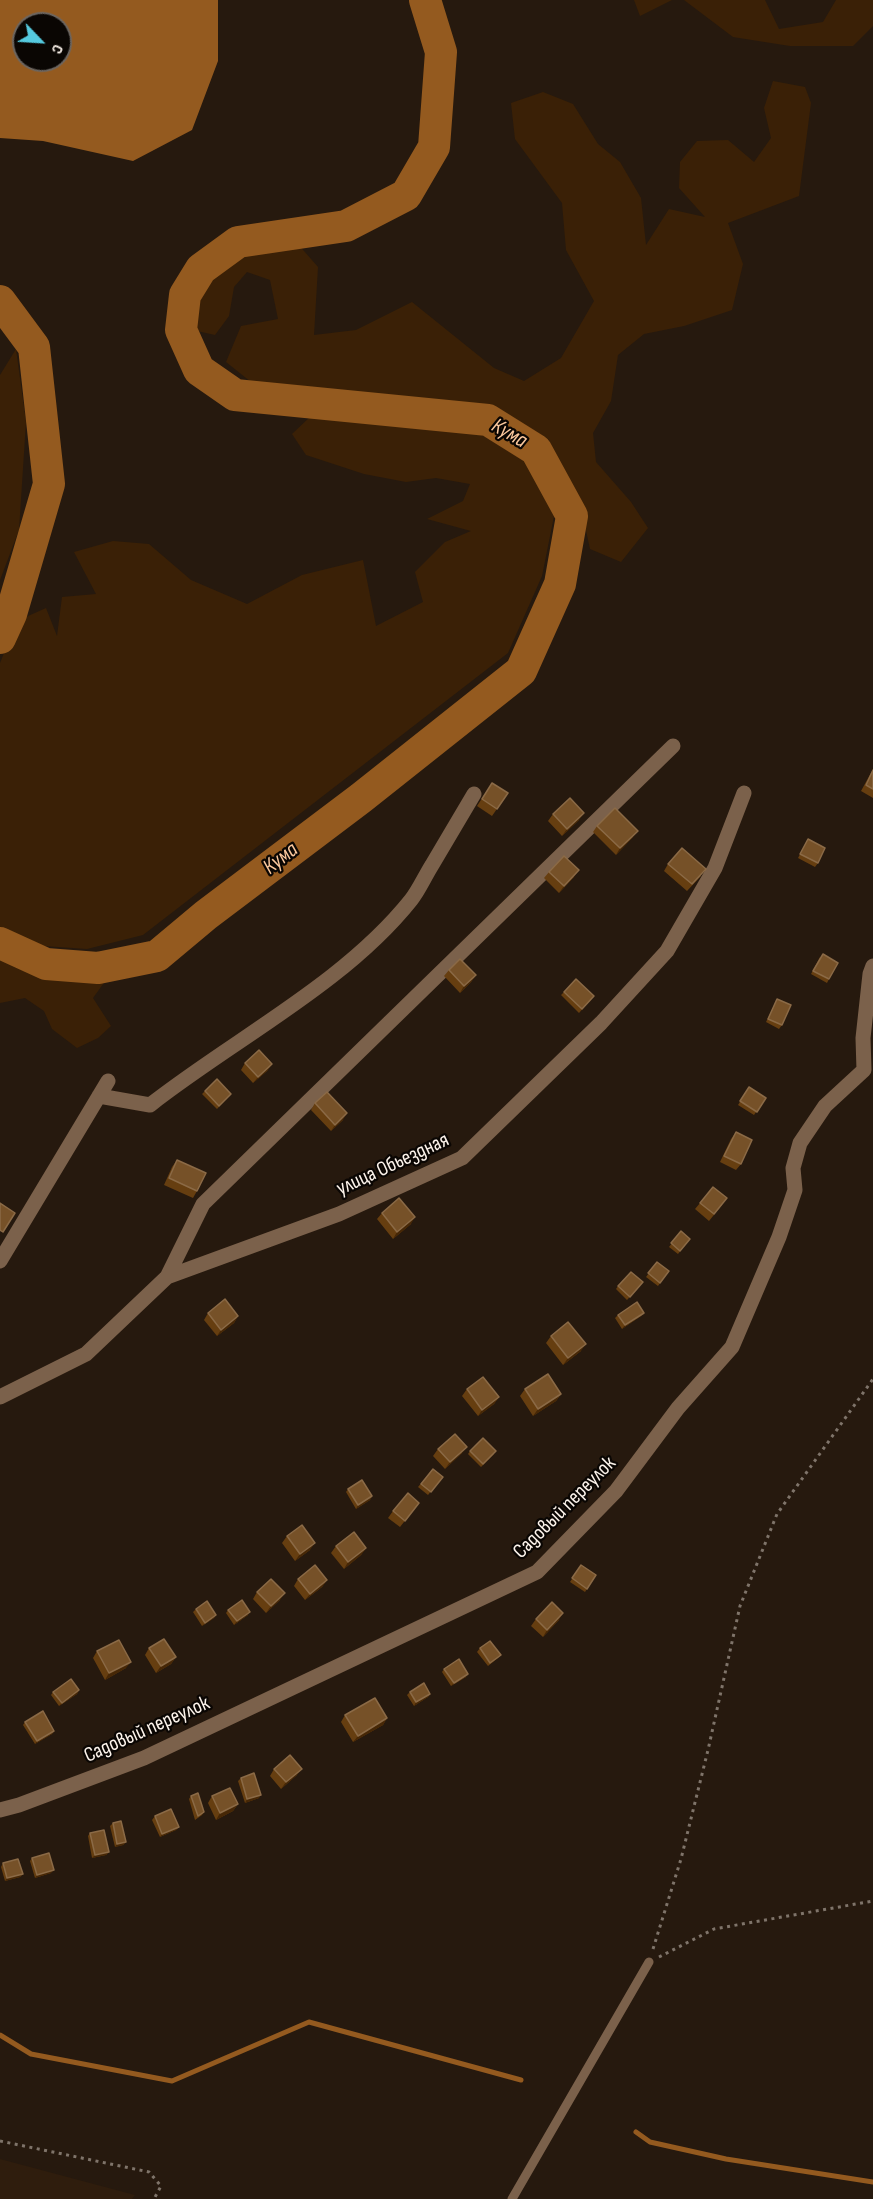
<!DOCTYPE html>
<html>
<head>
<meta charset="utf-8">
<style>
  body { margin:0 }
  #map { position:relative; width:873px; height:2199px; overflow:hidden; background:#26190e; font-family:"Sofia Sans Condensed",sans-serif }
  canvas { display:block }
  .north { position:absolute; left:12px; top:12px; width:60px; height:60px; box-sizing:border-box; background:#0a0603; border:2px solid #6b6560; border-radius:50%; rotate:115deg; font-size:16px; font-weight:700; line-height:24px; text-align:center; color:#fcf3eb }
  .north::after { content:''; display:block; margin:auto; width:21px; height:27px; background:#55cadf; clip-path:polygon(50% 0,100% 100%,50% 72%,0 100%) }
</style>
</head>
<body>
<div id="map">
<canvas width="873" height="2199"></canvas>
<div class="north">С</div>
</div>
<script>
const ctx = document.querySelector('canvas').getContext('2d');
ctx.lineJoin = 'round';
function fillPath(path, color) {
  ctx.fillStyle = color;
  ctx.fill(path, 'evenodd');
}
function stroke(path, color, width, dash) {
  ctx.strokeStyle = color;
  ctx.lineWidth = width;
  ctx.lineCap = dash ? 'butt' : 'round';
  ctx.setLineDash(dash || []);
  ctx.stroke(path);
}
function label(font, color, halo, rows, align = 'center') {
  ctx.font = font + ' "Sofia Sans Condensed",sans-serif';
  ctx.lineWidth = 4.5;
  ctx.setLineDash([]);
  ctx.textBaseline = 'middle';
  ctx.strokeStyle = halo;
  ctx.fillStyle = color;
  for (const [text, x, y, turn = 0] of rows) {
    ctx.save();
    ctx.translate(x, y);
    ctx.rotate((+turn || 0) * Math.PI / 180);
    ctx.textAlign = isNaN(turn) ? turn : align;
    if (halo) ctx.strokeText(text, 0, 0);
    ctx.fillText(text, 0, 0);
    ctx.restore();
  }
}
fillPath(new Path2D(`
  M0,2159L135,2195L132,2199H0Z`), '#2f1d0d');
fillPath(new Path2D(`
  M634,0H672L640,16Z
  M684,0H765L779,29L823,22L836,0H873V26L853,46H790L733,37Z
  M773,81L805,87L811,103L799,196L728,223L743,264L732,310L684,326L644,334L618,355L611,401L593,433L596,462L631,502L648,528L621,562L590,549L582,512L548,439L496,408L251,382L226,362L241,326L278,319L270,280L247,272L234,287L229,316L215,335L197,331L196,301L205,277L243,250L297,243L318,267L314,335L356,330L412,302L494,368L524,381L561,358L594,301L566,250L562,203L515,139L511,103L543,92L573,104L598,144L620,162L641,198L646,245L669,209L705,217L679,188L680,162L697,141L728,140L754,162L771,138L764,108Z
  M16,349L26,422L19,530L0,580V375Z
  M311,416L415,428L478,432L525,461L554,516L542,576L508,653L143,935L87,949L29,945L0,927V663L17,621L46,608L57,636L62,597L96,594L74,552L113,541L149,544L191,580L247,604L302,575L363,560L376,626L423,602L415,572L445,542L471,531L427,519L463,501L470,484L436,478L406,482L364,474L306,455L292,434Z
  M0,954L48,975L82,981L106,980L93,998L111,1026L98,1038L77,1048L52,1029L44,1011L25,998L0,1003Z`), '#3a2006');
fillPath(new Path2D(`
  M0,0H218V61L192,130L133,161L43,141L0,138ZM24,24H60V60H24Z`), '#945a1f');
stroke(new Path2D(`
  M0,2035L31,2054L172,2081L309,2022L521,2080
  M636,2132L650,2142L726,2159L873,2182`), '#945a1f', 5);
stroke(new Path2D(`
  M0,301L34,347L49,484L11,614L0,638
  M0,943L46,964L98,968L157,956L206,915L361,798L521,671L560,584L572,516L536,450L488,420L235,395L199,370L181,330L185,295L201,269L238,242L346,226L406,195L434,147L441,52L425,0`), '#945a1f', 32);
stroke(new Path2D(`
  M653,1949L681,1859L708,1750L740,1606L777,1514L873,1379
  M659,1957L714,1929L873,1901
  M0,2141L149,2172L161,2186L154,2199`), '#7f746a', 3, [3, 4.5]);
stroke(new Path2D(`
  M512,2199L649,1962`), '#7b614b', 9);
stroke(new Path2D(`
  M99,1096L150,1105C234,1039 344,984 411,900C419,890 425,876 432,865C446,841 460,818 474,794
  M0,1261L108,1081
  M167,1277L203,1204L673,746
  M0,1397L86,1354L167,1277L339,1214L462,1158L601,1023L667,951L715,868L744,793
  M0,1810L19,1805L144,1758L537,1572L616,1491L678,1408L732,1347L779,1237L795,1190L793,1168L800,1143L825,1106L864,1070L863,1038L870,974L873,966`), '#7b614b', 15);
fillPath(new Path2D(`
  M873,769V798L861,791Z
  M492,783L508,793L492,816L477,806Z
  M553,814L579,820L562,836L548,821Z
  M597,826L633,837L616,855L593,832Z
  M808,839L818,863L815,867L798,858Z
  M668,864L701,876L687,891L664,871Z
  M549,872L574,877L559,893L544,878Z
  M820,957L829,979L827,983L811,974Z
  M449,970L476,975L471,982L460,993L444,976Z
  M564,992L594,996L579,1013L561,995Z
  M777,999L782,1025L779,1029L766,1022Z
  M245,1063L272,1064L267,1071L253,1083L241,1070Z
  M749,1087L766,1098L754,1115L738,1105Z
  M205,1091L231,1094L217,1109L202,1094Z
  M315,1103L343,1120L331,1131L311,1110Z
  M736,1132L741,1164L736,1170L720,1162L731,1139Z
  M177,1160L197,1191L193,1198L164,1185L172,1167Z
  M700,1203L722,1205L709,1221L695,1209Z
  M382,1213L411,1224L393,1239L377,1219Z
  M681,1231L690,1239L678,1254L669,1247Z
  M657,1262L669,1271L658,1286L646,1277Z
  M618,1286H640L627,1300L616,1289Z
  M208,1313L238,1316L234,1323L217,1336L204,1320Z
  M644,1313L641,1316L622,1329L615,1318L618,1315Z
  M551,1336L581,1351L563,1365L546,1343Z
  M467,1389L499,1397L494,1404L478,1416L462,1396Z
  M525,1389L561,1394L556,1401L533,1416L520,1396Z
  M438,1449L462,1453L445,1469L433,1456Z
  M470,1451L494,1454L481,1467L468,1454Z
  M433,1469L443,1477L428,1495L418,1487Z
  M348,1489L372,1496L370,1500L356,1509L346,1492Z
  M419,1503L400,1527L388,1518L393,1511Z
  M287,1536L310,1550L295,1561L282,1543Z
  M336,1546L366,1548L361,1555L344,1569L331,1553Z
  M581,1565L596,1575L585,1592L570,1582Z
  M298,1579L327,1580L322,1587L305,1600L294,1586Z
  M257,1592L280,1600L266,1613L253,1599Z
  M196,1609L216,1615L214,1618L202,1626L193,1612Z
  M228,1610L248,1615L234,1625L226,1613Z
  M536,1619L559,1620L543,1637L531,1626Z
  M149,1648L176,1657L171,1664L156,1673L145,1655Z
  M480,1648L501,1655L498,1658L488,1666L477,1652Z
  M97,1651L126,1668L105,1680L93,1658Z
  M444,1669L466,1677L451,1686L442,1672Z
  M79,1690L77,1694L59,1706L51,1695L53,1692Z
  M410,1692L430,1694L428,1697L414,1706L407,1695Z
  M345,1715L387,1718L383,1725L353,1742L341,1722Z
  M25,1722L54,1731L52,1734L35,1744L23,1725Z
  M274,1769L297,1775L281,1789L270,1776Z
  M241,1778L259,1798L245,1803L238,1781Z
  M191,1796L204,1812L202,1815L195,1820L189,1799Z
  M212,1796L238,1804L233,1811L216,1820L208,1803Z
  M155,1816L179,1827L176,1830L160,1837L152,1820Z
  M113,1823L126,1842L123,1845L115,1847L110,1826Z
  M90,1833L109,1852L106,1855L92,1858L88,1836Z
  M32,1858L51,1873L35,1878L30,1861Z
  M3,1863L23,1874L20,1877L5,1881L1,1867Z`), '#663e10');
fillPath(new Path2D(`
  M584,813L579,820L562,836L567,829Z
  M638,831L633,837L616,855L620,848Z
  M579,870L574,877L559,893L564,886Z
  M476,975L471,982L460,993L464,986Z
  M272,1064L267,1071L253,1083L258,1077Z
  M347,1113L343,1120L331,1131L335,1125Z
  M415,1217L411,1224L393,1239L397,1232Z
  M644,1313L641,1316L622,1329L625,1325Z
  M238,1316L234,1323L217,1336L221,1330Z
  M586,1344L581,1351L563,1365L568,1358Z
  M561,1394L556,1401L533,1416L538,1409Z
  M499,1397L494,1404L478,1416L482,1410Z
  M467,1447L462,1453L445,1469L450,1462Z
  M372,1496L370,1500L356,1509L358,1505Z
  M315,1543L310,1550L295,1561L300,1554Z
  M366,1548L361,1555L344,1569L348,1562Z
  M327,1580L322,1587L305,1600L310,1594Z
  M285,1593L280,1600L266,1613L271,1606Z
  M250,1612L248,1615L234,1625L237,1621Z
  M563,1613L559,1620L543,1637L547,1630Z
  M216,1615L214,1618L202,1626L205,1623Z
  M176,1657L171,1664L156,1673L161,1666Z
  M131,1662L126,1668L105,1680L109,1673Z
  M468,1674L466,1677L451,1686L454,1683Z
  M79,1690L77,1694L59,1706L62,1703Z
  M430,1694L428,1697L414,1706L416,1702Z
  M387,1718L383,1725L353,1742L358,1736Z
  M54,1731L52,1734L35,1744L37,1741Z
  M302,1769L297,1775L281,1789L286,1782Z
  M261,1795L259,1798L245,1803L247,1799Z
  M238,1804L233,1811L216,1820L220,1813Z
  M179,1827L176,1830L160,1837L162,1834Z
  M126,1842L123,1845L115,1847L117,1844Z
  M109,1852L106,1855L92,1858L95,1855Z
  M54,1870L51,1873L35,1878L37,1875Z
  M23,1874L20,1877L5,1881L7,1878Z`), '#462706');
const building = new Path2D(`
  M873,770V789L866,785Z
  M492,783L508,793L497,809L482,799Z
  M570,798L584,813L567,829L553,814Z
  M615,808L638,831L620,848L597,826Z
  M808,839L825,848L818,863L800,854Z
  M682,848L706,869L692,884L668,864Z
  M564,856L579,870L564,886L549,872Z
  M823,954L838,963L829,979L813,971Z
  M460,959L476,975L464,986L449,970Z
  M576,979L594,996L582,1009L564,992Z
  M777,999L791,1005L782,1025L768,1019Z
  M259,1050L272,1064L258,1077L245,1063Z
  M217,1079L231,1094L219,1106L205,1091Z
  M749,1087L766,1098L757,1112L740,1101Z
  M327,1092L347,1113L335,1125L315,1103Z
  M736,1132L752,1140L741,1164L724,1156Z
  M177,1160L206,1173L197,1191L169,1178Z
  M713,1187L727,1198L714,1214L700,1203Z
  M399,1198L415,1217L397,1232L382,1213Z
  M0,1203L15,1213L3,1232L0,1230Z
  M681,1231L690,1239L680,1251L671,1243Z
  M657,1262L669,1271L660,1283L648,1273Z
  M631,1272L643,1282L630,1297L618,1286Z
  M225,1299L238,1316L221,1330L208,1313Z
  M637,1302L644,1313L625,1325L618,1315Z
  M568,1322L586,1344L568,1358L551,1336Z
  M548,1374L561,1394L538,1409L525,1389Z
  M483,1377L499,1397L482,1410L467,1389Z
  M455,1434L467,1447L450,1462L438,1449Z
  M483,1438L496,1451L483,1464L470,1451Z
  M433,1469L443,1477L431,1492L421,1484Z
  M362,1480L372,1496L358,1505L348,1489Z
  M408,1493L419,1503L405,1521L393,1511Z
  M302,1525L315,1543L300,1554L287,1536Z
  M354,1532L366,1548L348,1562L336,1546Z
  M315,1565L327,1580L310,1594L298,1579Z
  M581,1565L596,1575L587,1589L572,1578Z
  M271,1579L285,1593L271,1606L257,1592Z
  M242,1600L250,1612L237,1621L228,1610Z
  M207,1601L216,1615L205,1623L196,1609Z
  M552,1602L563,1613L547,1630L536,1619Z
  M164,1639L176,1657L161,1666L149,1648Z
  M119,1640L131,1662L109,1673L97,1651Z
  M490,1641L501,1655L490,1663L480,1648Z
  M459,1659L468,1674L454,1683L444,1669Z
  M71,1679L79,1690L62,1703L53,1692Z
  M424,1683L430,1694L416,1702L410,1692Z
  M375,1698L387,1718L358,1736L345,1715Z
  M43,1711L54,1731L37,1741L25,1722Z
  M290,1755L302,1769L286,1782L274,1769Z
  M254,1773L261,1795L247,1799L241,1778Z
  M230,1788L238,1804L220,1813L212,1796Z
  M198,1793L204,1812L198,1816L191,1796Z
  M171,1809L179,1827L162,1834L155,1816Z
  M121,1821L126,1842L117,1844L113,1823Z
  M104,1830L109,1852L95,1855L90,1833Z
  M49,1853L54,1870L37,1875L32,1858Z
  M18,1859L23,1874L7,1878L3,1863Z`);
fillPath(building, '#765128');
stroke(building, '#8b6a46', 1.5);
label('21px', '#fcf3eb', '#0a0603', [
  ["улица Обьездная",393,1165,-25],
  ["Садовый переулок",565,1508,-45],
  ["Садовый переулок",147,1730,-24]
]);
label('italic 22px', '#fbc89d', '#0a0603', [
  ["Кума",509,434,30],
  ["Кума",281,859,-38]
]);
</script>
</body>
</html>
